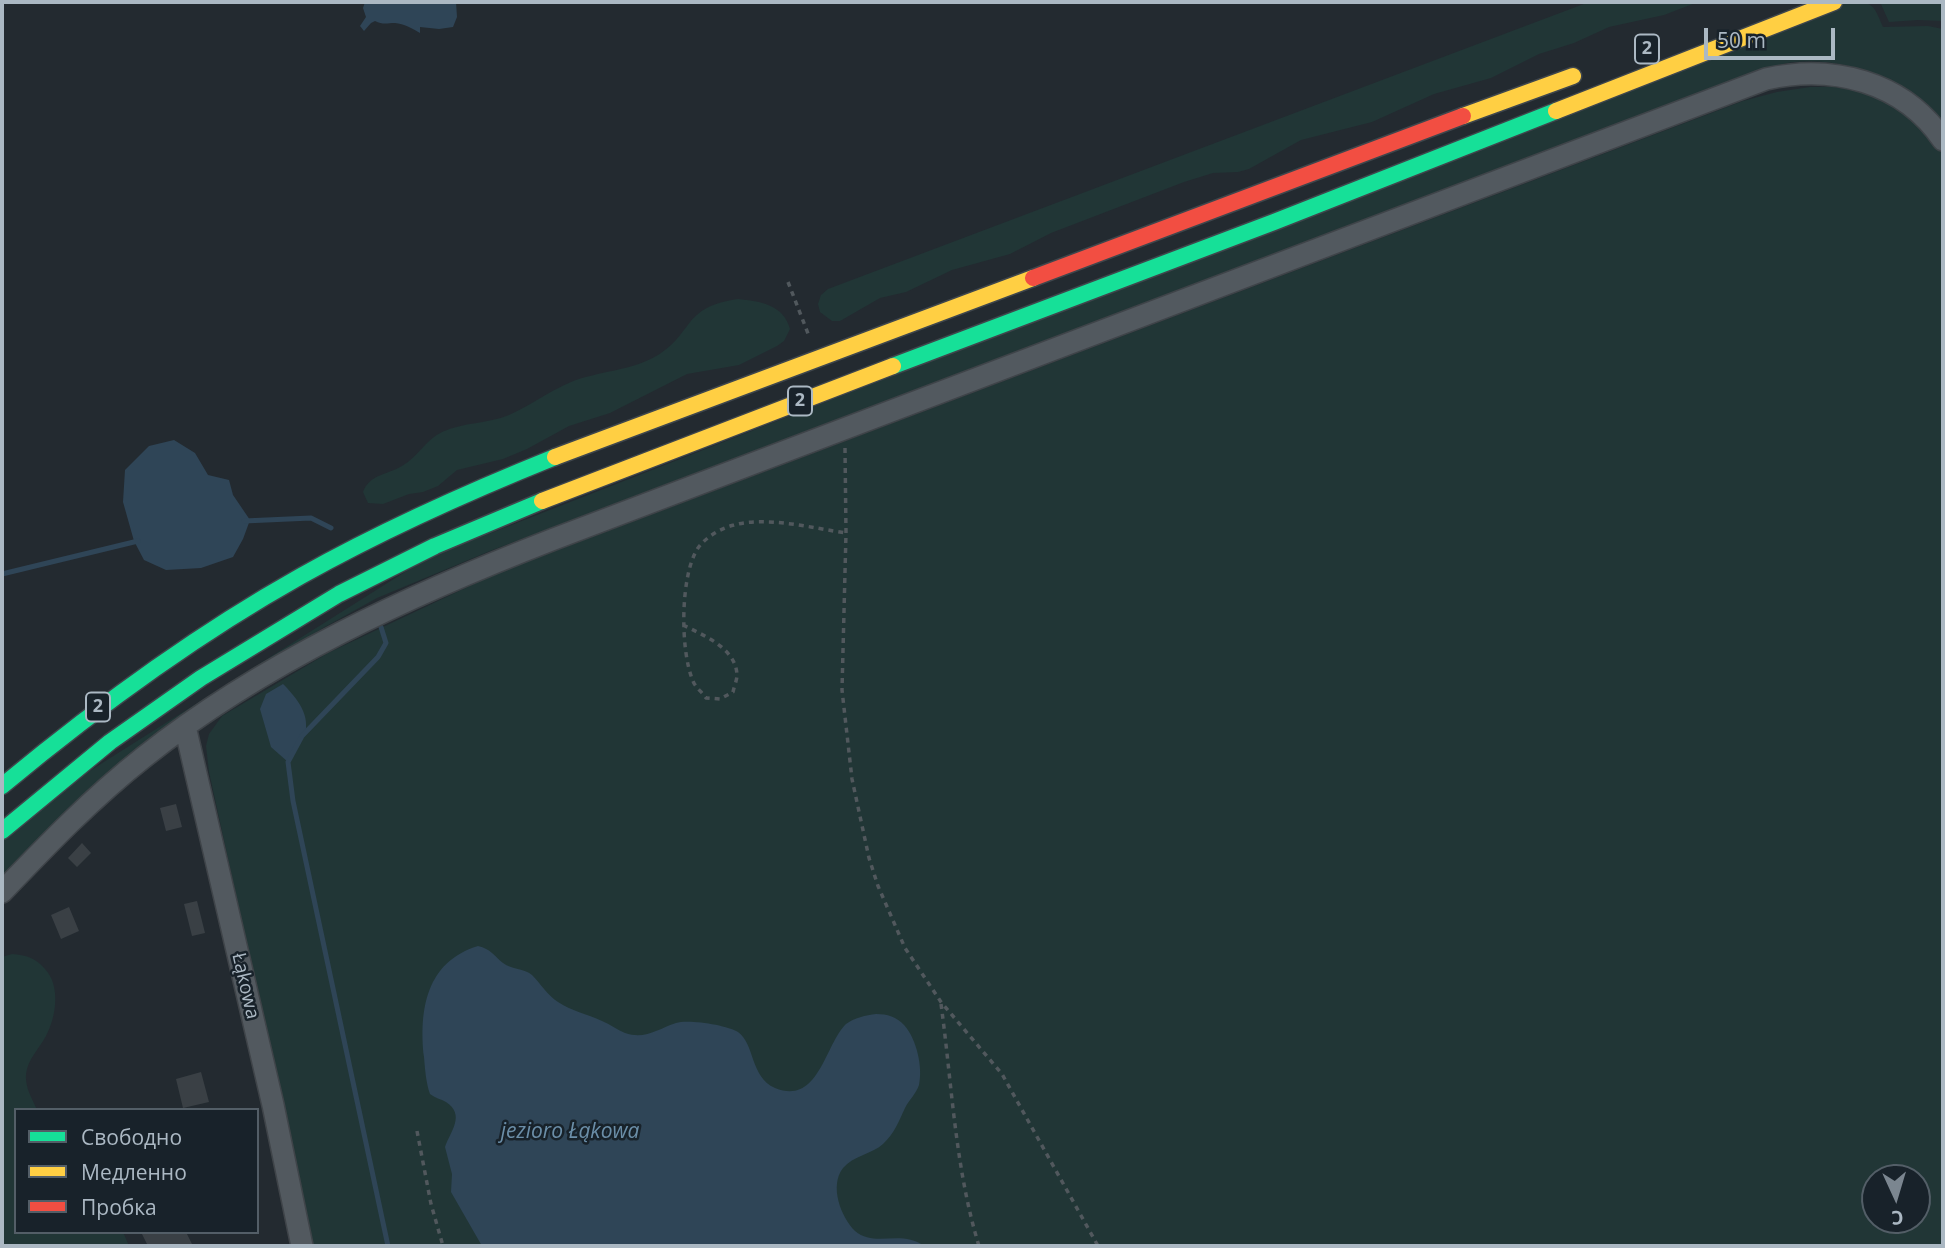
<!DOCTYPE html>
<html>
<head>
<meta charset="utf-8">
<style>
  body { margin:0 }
  #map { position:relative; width:1945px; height:1248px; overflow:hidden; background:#232a30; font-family:"Open Sans",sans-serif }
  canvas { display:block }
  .frame { position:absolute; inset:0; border:4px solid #abb8c3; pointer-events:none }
  .legend { position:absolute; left:14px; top:1108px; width:245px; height:126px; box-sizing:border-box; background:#18222a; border:2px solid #535e67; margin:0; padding:9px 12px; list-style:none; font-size:21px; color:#abb8c3 }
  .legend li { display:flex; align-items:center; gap:14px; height:35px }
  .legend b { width:35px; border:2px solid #535e67 }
  .north { position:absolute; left:1861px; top:1164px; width:70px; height:70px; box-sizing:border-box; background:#18222a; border:2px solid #535e67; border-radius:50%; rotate:176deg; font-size:19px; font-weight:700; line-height:28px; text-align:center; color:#abb8c3 }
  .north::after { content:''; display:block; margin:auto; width:24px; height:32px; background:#7b8690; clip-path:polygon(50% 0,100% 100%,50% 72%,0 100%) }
  .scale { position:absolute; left:1704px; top:28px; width:131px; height:32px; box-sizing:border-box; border:4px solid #abb8c3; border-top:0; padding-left:9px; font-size:21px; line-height:24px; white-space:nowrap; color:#abb8c3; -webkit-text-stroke:5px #18222a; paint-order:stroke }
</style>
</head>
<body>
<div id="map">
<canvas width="1945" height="1248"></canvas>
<div class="frame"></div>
<ul class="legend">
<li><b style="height:9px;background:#16e098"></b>Свободно</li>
<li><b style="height:9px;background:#ffcf43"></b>Медленно</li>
<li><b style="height:9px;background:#f24e42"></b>Пробка</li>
</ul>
<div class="north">С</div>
<div class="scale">50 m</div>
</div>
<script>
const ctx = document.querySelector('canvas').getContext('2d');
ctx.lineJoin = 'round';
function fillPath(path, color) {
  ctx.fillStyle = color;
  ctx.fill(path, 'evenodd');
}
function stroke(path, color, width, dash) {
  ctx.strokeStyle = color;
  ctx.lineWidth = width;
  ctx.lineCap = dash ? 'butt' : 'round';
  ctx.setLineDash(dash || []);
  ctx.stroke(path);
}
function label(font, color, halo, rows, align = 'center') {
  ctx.font = font + ' "Open Sans",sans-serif';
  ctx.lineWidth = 5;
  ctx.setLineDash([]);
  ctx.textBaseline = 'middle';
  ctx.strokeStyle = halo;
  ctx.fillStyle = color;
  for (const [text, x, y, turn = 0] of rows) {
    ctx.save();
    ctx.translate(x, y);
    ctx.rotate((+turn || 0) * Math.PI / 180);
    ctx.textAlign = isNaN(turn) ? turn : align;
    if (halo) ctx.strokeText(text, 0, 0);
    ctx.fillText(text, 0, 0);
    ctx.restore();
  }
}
fillPath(new Path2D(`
  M1589,2H1698L1664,15L1609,27L1574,43L1539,54L1491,78L1434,94L1372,122L1301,140L1249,169L1238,172L1213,173L1184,182L1051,233L1010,254L952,270L906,292L880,298L840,321H832L820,312L818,304L821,295L828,289Z
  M1848,2C1874,2 1873,4 1883,27L1928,26L1943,29V126C1911,82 1848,56 1794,62C1784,63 1773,67 1762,69L490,551L377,598L323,628L198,709L2,880V841L69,784L427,558Z
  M1880,2H1943V21L1918,20L1889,22Z
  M1810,87C1820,87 1832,86 1842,88C1884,93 1920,122 1943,155V1246H313L209,772L206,746L209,734L222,716L328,653L497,573L1743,101L1777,92ZM1875,1178H1917V1220H1875Z
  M738,299C760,301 784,305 790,329L784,341L777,346L739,365L687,374L610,413L569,426L527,449L503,459L457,470L438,486L423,492L409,494L383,504L368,503L363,492C370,474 387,475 402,466C418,457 425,440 442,432C464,422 487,424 509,415C530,406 549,391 571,382C598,371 632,371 658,355C694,333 682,307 738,299Z
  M12,954C26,955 36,958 45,969C61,986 56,1017 46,1036C39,1049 28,1059 26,1074C25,1088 32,1098 37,1110H16V1232H123L129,1246H2V957Z`), '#213636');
fillPath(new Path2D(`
  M365,2H456L457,17L453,27L439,29L420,27V33C412,28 404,24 395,23C387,23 383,25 375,21L371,23L364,31L360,26L366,17L363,8Z
  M174,440L195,453L208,475L229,480L233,495L250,520L243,539L233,557L201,568L166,570L144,560L134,541L123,502L125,470L149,446Z
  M283,684C294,695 308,711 306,728C306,735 292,755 288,762L271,747L260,709L266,694Z
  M478,946C491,949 494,956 503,963C512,970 524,968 532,975C541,984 547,995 558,1002C571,1011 587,1014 602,1021C610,1024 617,1030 625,1033C645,1040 658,1029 676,1023C688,1019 727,1025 738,1032C755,1044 750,1077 775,1088C819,1106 825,1044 846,1024C854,1018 866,1015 876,1014C887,1014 897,1017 904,1025C917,1039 923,1068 919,1085C916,1094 909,1100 905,1108C899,1121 894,1134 883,1144C872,1154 853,1156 843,1168C829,1186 841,1217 855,1231C875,1248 901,1229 924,1246H482L451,1192L452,1174L445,1147C450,1132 466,1115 446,1102C441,1099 435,1098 430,1094C426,1083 425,1069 424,1057C419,1010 426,962 478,946Z`), '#2f4557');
stroke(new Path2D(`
  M244,521L311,518L331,528
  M2,574L138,541
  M381,627L386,643L378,657L302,736L288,762L293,801L388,1246`), '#2f4557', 5);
fillPath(new Path2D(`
  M176,804L182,827L166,831L160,808Z
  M82,843L91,853L77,867L68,858Z
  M197,901L205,933L192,936L184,904Z
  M69,907L79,931L61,939L51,915Z
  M201,1072L209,1102L183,1108L176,1079Z
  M141,1232H186L193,1246H148Z`), '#3a4045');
const street = new Path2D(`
  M184,728L187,735L273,1105L302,1246
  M2,892C47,845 92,798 144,757C263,662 412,594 554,539L1766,79C1832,64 1903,81 1943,140`);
const fast = new Path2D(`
  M893,366L1274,222L1556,111
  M2,786C96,708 194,636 301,576C383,530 468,492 555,457
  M2,831L110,742L201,678L339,594L435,546L542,501`);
const slow = new Path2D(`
  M1556,111L1834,2
  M1463,116L1573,76
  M555,457L1033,278
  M542,501L893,366`);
const jam = new Path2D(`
  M1033,278L1463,116`);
stroke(street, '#3f4449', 24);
stroke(fast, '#3f464c', 19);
stroke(slow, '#3f464c', 19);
stroke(jam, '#3f464c', 19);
stroke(new Path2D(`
  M788,282L809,336
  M845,448L846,533L842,690L852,779L869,858L878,886L905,948L941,1002L1002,1074L1098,1246
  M683,625C703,635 736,648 737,675C737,680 734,687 733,692L720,699L706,698C702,692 695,687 693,681C680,651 680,575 698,548C706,537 721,528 734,525C767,516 812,528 846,533
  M941,1004C952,1084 955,1168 979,1246
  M417,1131L431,1204L443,1246`), '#51585d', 3.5, [5, 5]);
stroke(street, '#52595f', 21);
stroke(fast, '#16e098', 16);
stroke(slow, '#ffcf43', 16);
stroke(jam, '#f24e42', 16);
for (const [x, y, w] of [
  [1647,49,24],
  [800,401,24],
  [98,707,24]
]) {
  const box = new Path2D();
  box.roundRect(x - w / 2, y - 14.5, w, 29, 5);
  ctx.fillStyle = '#18222a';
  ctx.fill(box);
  stroke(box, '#abb8c3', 2);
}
label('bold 18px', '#abb8c3', null, [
  ["2",1647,49],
  ["2",800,401],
  ["2",98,707]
]);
label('19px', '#abb8c3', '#18222a', [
  ["Łąkowa",245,986,77]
]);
label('italic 21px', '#6b8ea8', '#18222a', [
  ["jezioro Łąkowa",570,1132]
]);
</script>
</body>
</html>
